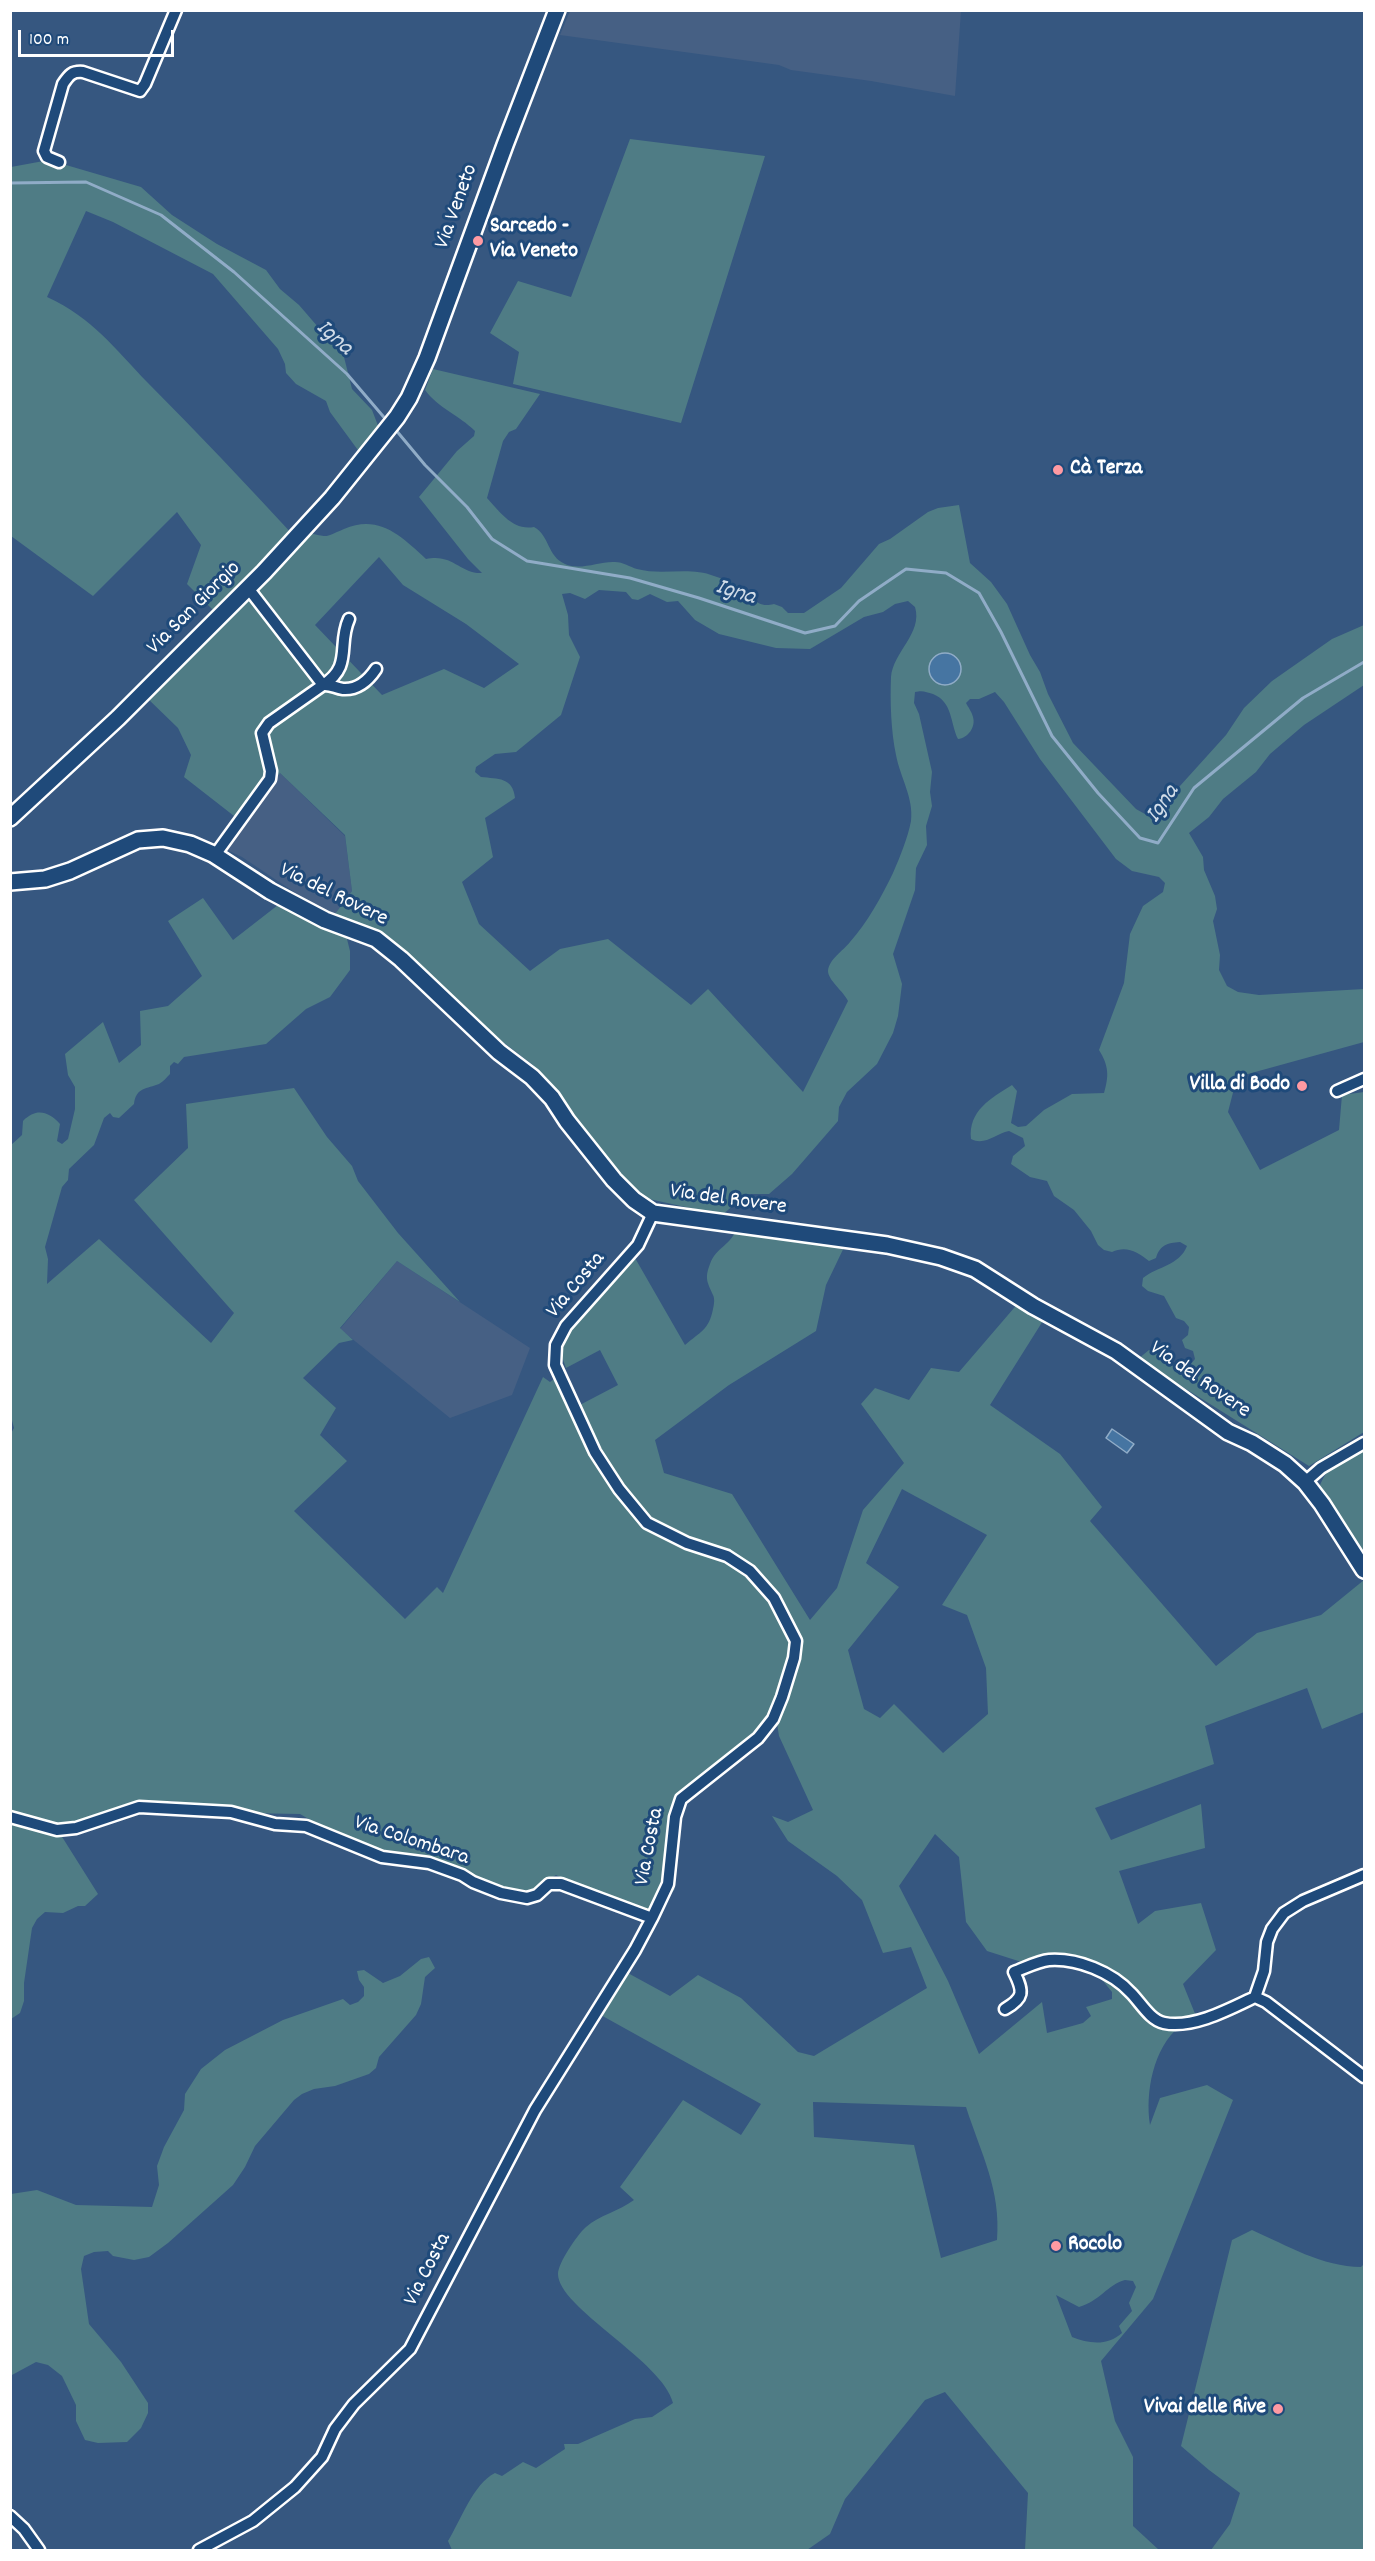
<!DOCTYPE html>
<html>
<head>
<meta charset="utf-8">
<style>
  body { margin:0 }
  #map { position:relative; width:1375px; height:2561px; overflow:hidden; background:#365780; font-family:Dekko,sans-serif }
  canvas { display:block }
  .frame { position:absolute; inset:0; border:12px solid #fff; pointer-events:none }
  .scale { position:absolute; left:18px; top:30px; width:156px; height:27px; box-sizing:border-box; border:3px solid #fff; border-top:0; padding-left:8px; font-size:18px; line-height:21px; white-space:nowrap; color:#fff; -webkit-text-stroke:4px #1f4a7a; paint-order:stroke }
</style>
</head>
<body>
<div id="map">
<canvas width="1375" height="2561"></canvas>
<div class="frame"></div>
<div class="scale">100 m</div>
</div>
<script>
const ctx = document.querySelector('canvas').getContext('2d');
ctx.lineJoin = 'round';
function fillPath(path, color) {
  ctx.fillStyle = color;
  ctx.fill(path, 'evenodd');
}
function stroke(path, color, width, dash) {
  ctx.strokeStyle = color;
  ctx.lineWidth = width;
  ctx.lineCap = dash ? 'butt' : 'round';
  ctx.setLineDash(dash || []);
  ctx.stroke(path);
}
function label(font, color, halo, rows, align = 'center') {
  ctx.font = font + ' Dekko,sans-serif';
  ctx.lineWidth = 6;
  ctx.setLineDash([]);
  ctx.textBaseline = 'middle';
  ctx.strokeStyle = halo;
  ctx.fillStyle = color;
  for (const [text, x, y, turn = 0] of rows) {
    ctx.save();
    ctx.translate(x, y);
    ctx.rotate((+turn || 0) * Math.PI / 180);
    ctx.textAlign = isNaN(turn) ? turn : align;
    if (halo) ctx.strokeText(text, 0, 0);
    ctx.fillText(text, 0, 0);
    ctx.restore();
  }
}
fillPath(new Path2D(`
  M570,11H961L955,96L871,81L791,70L779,65L560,35Z
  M280,773L345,836L352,891L335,914L312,904L242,857L225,849Z
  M397,1261L530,1348L512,1395L450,1418L340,1329Z`), '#466084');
fillPath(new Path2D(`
  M630,139L765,156L681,423L513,384L519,352L490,333L518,281L571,297Z
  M49,160L141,187L172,215L217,244L266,270L280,289L299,305L344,357L352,389L372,410L382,436L363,457L330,412L326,401L296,384L286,373L285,364L278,349L213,274L113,222L86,211L47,297C93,318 114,348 148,383C198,433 246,484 294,536L216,613L187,584L201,545L177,512L93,596L11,536V167Z
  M433,369L540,394L516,429L509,432L503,441L487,498C500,512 513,531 534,527C550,536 547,556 565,564C581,571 599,561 615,562C623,562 630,567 637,569C663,576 689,566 714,576C723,579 732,582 740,587C754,595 755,609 774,604L782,607L788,613H804L841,588L879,544L890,539L928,512L938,508L959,505L970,563L991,582L1007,604L1030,655L1040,672L1048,694L1073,743L1136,809L1152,818L1160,819L1165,815V805L1170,797L1226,735L1244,708L1272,681L1332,639L1364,625V685L1304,725L1270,754L1256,772L1223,799L1209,817L1189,833L1203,857L1204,870L1215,896L1217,909L1213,921L1220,955L1219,970L1227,986L1238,992L1259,995L1364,989V1042L1237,1077L1228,1112L1260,1170L1339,1130L1342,1095L1364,1092V1432L1309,1466L1138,1359L1149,1350L1157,1349L1166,1362L1190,1365L1195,1359L1193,1351L1185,1348L1182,1340L1188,1335L1189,1327L1184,1321L1176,1318L1164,1296L1148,1291L1142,1286L1143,1278C1158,1266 1179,1266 1187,1246L1180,1242C1167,1243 1160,1245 1156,1258L1149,1261C1138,1252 1126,1245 1112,1252L1104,1250L1098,1245L1091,1231L1074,1210L1054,1196L1047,1181L1030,1177L1011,1164L1013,1156L1025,1146L1023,1138L1009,1131C995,1134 985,1146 971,1139C968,1111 991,1098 1012,1085L1017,1091L1011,1123L1018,1127L1026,1126L1044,1110L1072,1094L1104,1093C1109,1076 1109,1066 1099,1050L1124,983L1130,934L1143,906L1163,892L1165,883L1159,877L1132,871L1116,859L1040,759L1004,702L995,692L979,699H970L966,703C968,707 972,712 973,717C976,727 968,738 958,739C950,723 953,702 933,694C926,692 923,690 915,692L914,703L919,714L932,772L930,792L932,806L926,826L927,845L916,868L915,890L893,954L902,984L898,1016L893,1033L877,1064L847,1092L839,1107L838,1121L792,1174L769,1194H747L722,1215L649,1199L625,1182L533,1065L457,1007L411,958L386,936L335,914L352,891L345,835L280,773L243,823L184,777L191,755L178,728L144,695L309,533C330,538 325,537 344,529C379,514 401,536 426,559C453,553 460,574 482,573L468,559L419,497L457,451L474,436L475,431C459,415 438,408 425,390ZM379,557L403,585L466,624L519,664L484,688L444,669L382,695L315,625ZM599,590L626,592L632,599L638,600L650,594L667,602L678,601L695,620L719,634L776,648L810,649L864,617L883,612L895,604L908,601L915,607C923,633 893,652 891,677C890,702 891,731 896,755C900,777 914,798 911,821C908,837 900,857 893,873C882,896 867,923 850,942C843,951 829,959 828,971C828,980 844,992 848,1001L803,1092L708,989L691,1005L608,939L560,949L530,971L479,924L462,882L493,857L485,818L515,798C513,777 498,779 481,777L475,772L476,767L495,754L516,752L561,715L580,657L569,635L568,615L562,594L570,593L585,599Z
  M203,898L233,940L287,898L345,931L350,951V970L330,997L306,1009L266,1044L184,1057L178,1064L174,1062L170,1066V1074C167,1077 163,1082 159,1084C147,1089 136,1087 134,1104L119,1118L113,1117L110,1113L104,1118L94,1145L69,1169L68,1180L62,1187L45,1247L48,1259L47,1284L99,1239L211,1343L234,1313L134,1200L188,1148L186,1104L294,1088L327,1137L352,1166L358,1181L398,1233L460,1302L397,1261L340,1328L353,1340L339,1343L303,1378L336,1408L320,1435L347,1461L294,1511L405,1619L437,1587L443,1593L543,1377L550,1382L557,1377L574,1408L618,1385L600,1350L566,1368L561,1354L565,1323L635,1258L685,1345C700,1332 709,1330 713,1309C714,1305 715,1299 713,1295C708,1283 704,1279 710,1264C716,1247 732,1245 737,1227L848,1239L826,1285L816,1331L729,1385L655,1440L664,1473L732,1494L810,1620L837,1588L863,1510L904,1463L861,1404L875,1388L909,1400L931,1368L959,1372L1020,1301L1046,1316L990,1405L1060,1454L1102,1507L1090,1521L1216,1666L1257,1633L1321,1615L1364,1580V1712L1322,1729L1307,1688L1205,1726L1214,1764L1095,1808L1111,1840L1201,1804L1205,1848L1119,1871L1138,1924L1155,1911L1201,1903L1216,1950L1183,1984L1198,2021C1192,2023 1184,2023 1180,2026C1153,2048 1145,2093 1150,2125L1160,2098L1207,2085L1233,2100L1153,2299L1101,2361L1115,2421L1133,2457V2526L1159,2550H1025L1028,2493L945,2392L925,2400L845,2499L830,2534L807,2550H452L448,2541C461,2520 473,2484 495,2473L502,2476L523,2462L536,2468L565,2449L564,2444H578L635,2419L652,2417L673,2403C663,2361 558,2308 558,2274C558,2263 577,2235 586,2227C600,2215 619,2211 634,2200L620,2187L683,2100L741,2135L761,2104L599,2014L626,1972L670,1996L698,1975L741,1998L798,2052L814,2056L927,1988L911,1947L883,1953L862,1900L837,1876L788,1841L772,1816L788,1822L813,1810L779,1736L776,1717L770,1712C758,1729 747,1745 731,1758C715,1771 696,1779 682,1794L672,1885L675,1889L645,1923L556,1875L528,1893L506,1890L453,1868L380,1860L300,1814L245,1813L171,1801L59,1832L98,1894L85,1906H78L63,1913L45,1912L37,1919L32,1928L24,1983V2001L20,2013L11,2019L10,1435L14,1428L10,1413V1146L22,1135L23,1121C36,1108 48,1111 60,1124L57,1141L62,1144L68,1139L75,1109V1087L68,1075L65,1054L103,1022L119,1063L141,1045L140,1011L168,1006L202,976L168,921ZM902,1489L987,1535L942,1605L967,1615L986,1668L988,1714L943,1753L894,1704L880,1718L864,1709L848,1650L899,1587L866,1563ZM935,1834L959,1857L966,1922L987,1951L1034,1966L1072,1954L1087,1966L1090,1965L1112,1992V1999L1086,2007L1091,2016L1083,2023L1047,2033L1042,2002L979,2054L948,1981L899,1886ZM813,2102L966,2107C981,2154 1001,2189 997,2240L941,2258L914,2145L814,2137ZM1125,2280L1133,2281L1136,2287L1129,2303L1132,2311L1119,2326L1122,2333C1108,2346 1089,2344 1072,2337L1056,2295L1079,2307C1100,2301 1107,2285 1125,2280Z
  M1364,1445V1558L1318,1492C1325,1465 1342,1459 1364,1445Z
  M429,1957L435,1968L425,1977L421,2004L416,2015L379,2057L376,2068L369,2074L335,2086L314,2089L302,2094L294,2100L255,2146L245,2167L233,2185L168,2243L149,2257L134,2260L113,2256L108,2251L94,2252L84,2256L81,2269L89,2324L121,2362L148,2403V2413L141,2428L127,2442L98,2443L85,2440L76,2421V2405L62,2376L48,2365L36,2362L12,2375L11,2373V2194L37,2190L76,2205L152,2207L159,2185L157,2166L164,2147L184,2110L185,2094L201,2069L225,2050L283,2020L343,1999L350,2005L358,2002L364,1996V1987L359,1980L357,1971L364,1970L383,1983L400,1976L421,1959Z
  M1252,2230C1286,2245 1323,2267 1361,2267L1364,2264V2550H1211L1230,2524L1240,2493L1209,2470L1181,2446L1232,2240Z`), '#4f7c85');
const water = new Path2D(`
  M929 669a16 16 0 1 1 32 0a16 16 0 1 1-32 0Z
  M1112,1429L1134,1444L1127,1453L1106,1438Z`);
fillPath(water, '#4675a2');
stroke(water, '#90acc7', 1.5);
stroke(new Path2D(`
  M10,183L86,182L161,215L234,272L347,374L388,422
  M395,429L425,465L467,507L492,539L527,561L630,578L699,598L805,633L835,626L859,601L906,569L946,573L979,593L1001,632L1052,736L1098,793L1140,838L1158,843L1194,788L1303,698L1364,662`), '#90acc7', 3);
const street = new Path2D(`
  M59,162L47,157L44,151L63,84C69,75 72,71 83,72L140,91L145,84L176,10
  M323,685C353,666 337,645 349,619
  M323,685C331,684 335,688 343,689C358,690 368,681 376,669
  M215,855L270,779L271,771L262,733L269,723L323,685L248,588
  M1337,1091L1364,1079
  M1305,1482L1321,1468L1364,1443
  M10,1817L57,1830L76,1828L139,1807L231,1812L275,1824L306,1826L382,1857L429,1863L462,1875L473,1882L501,1893L527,1898L537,1895L549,1884H561L652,1918
  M1255,1997L1264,1971L1267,1942L1272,1929L1284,1913L1303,1901L1364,1875
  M1005,2009C1024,1998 1024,1992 1014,1972C1025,1968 1038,1961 1049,1960C1077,1958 1112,1972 1131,1993C1141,2003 1150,2020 1164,2023C1193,2029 1230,2009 1255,1997L1266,2002L1364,2077
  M10,2516L24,2529L39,2550
  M199,2550L253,2521L295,2487L322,2457L335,2429L354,2404L410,2349L535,2110L635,1950L652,1918L668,1884L675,1817L681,1799L758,1738L773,1719L782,1697L794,1658L796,1641L774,1598L750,1571L727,1556L687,1543L647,1523L619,1489L595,1452L555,1365L556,1345L566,1326L638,1245L653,1213`);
const secondary = new Path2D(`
  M10,818L118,718L264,572L332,498L397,417L409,398L427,358L505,145L557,10
  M10,882L45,879L70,871L138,840L163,838L190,844L213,854L270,891L325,920L376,939L401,959L499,1052L532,1077L552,1098L567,1121L614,1180L634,1200L653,1213L887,1245L941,1257L975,1269L1033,1306L1116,1351L1228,1432L1252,1443L1285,1464L1305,1482L1322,1504L1364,1570`);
stroke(street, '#fff', 15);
stroke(secondary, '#fff', 20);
stroke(street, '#1f4a7a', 10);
stroke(secondary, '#1f4a7a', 15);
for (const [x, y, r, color] of [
  [478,241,6,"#ff9aa2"],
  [1058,470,6,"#ff9aa2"],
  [1302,1086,6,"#ff9aa2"],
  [1056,2246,6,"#ff9aa2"],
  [1278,2409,6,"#ff9aa2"]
]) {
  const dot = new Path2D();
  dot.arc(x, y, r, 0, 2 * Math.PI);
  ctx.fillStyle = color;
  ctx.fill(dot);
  stroke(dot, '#1f4a7a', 2);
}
label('22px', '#fff', '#1f4a7a', [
  ["Via Veneto",458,207,-70],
  ["Via San Giorgio",195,609,-45],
  ["Via del Rovere",333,896,26],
  ["Via del Rovere",728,1201,8],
  ["Via Costa",577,1286,-50],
  ["Via del Rovere",1199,1381,35],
  ["Via Colombara",411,1842,18],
  ["Via Costa",651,1847,-79],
  ["Via Costa",429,2270,-63]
]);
label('bold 22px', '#fff', '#1f4a7a', [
  ["Sarcedo -",490,228],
  ["Via Veneto",490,253],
  ["Cà Terza",1070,470],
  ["Villa di Bodo",1290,1086,"right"],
  ["Rocolo",1068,2246],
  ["Vivai delle Rive",1266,2409,"right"]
], 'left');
label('italic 24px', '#d1dce8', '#1f4a7a', [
  ["Igna",333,339,42],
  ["Igna",735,594,17],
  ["Igna",1164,805,-56]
]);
</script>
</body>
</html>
